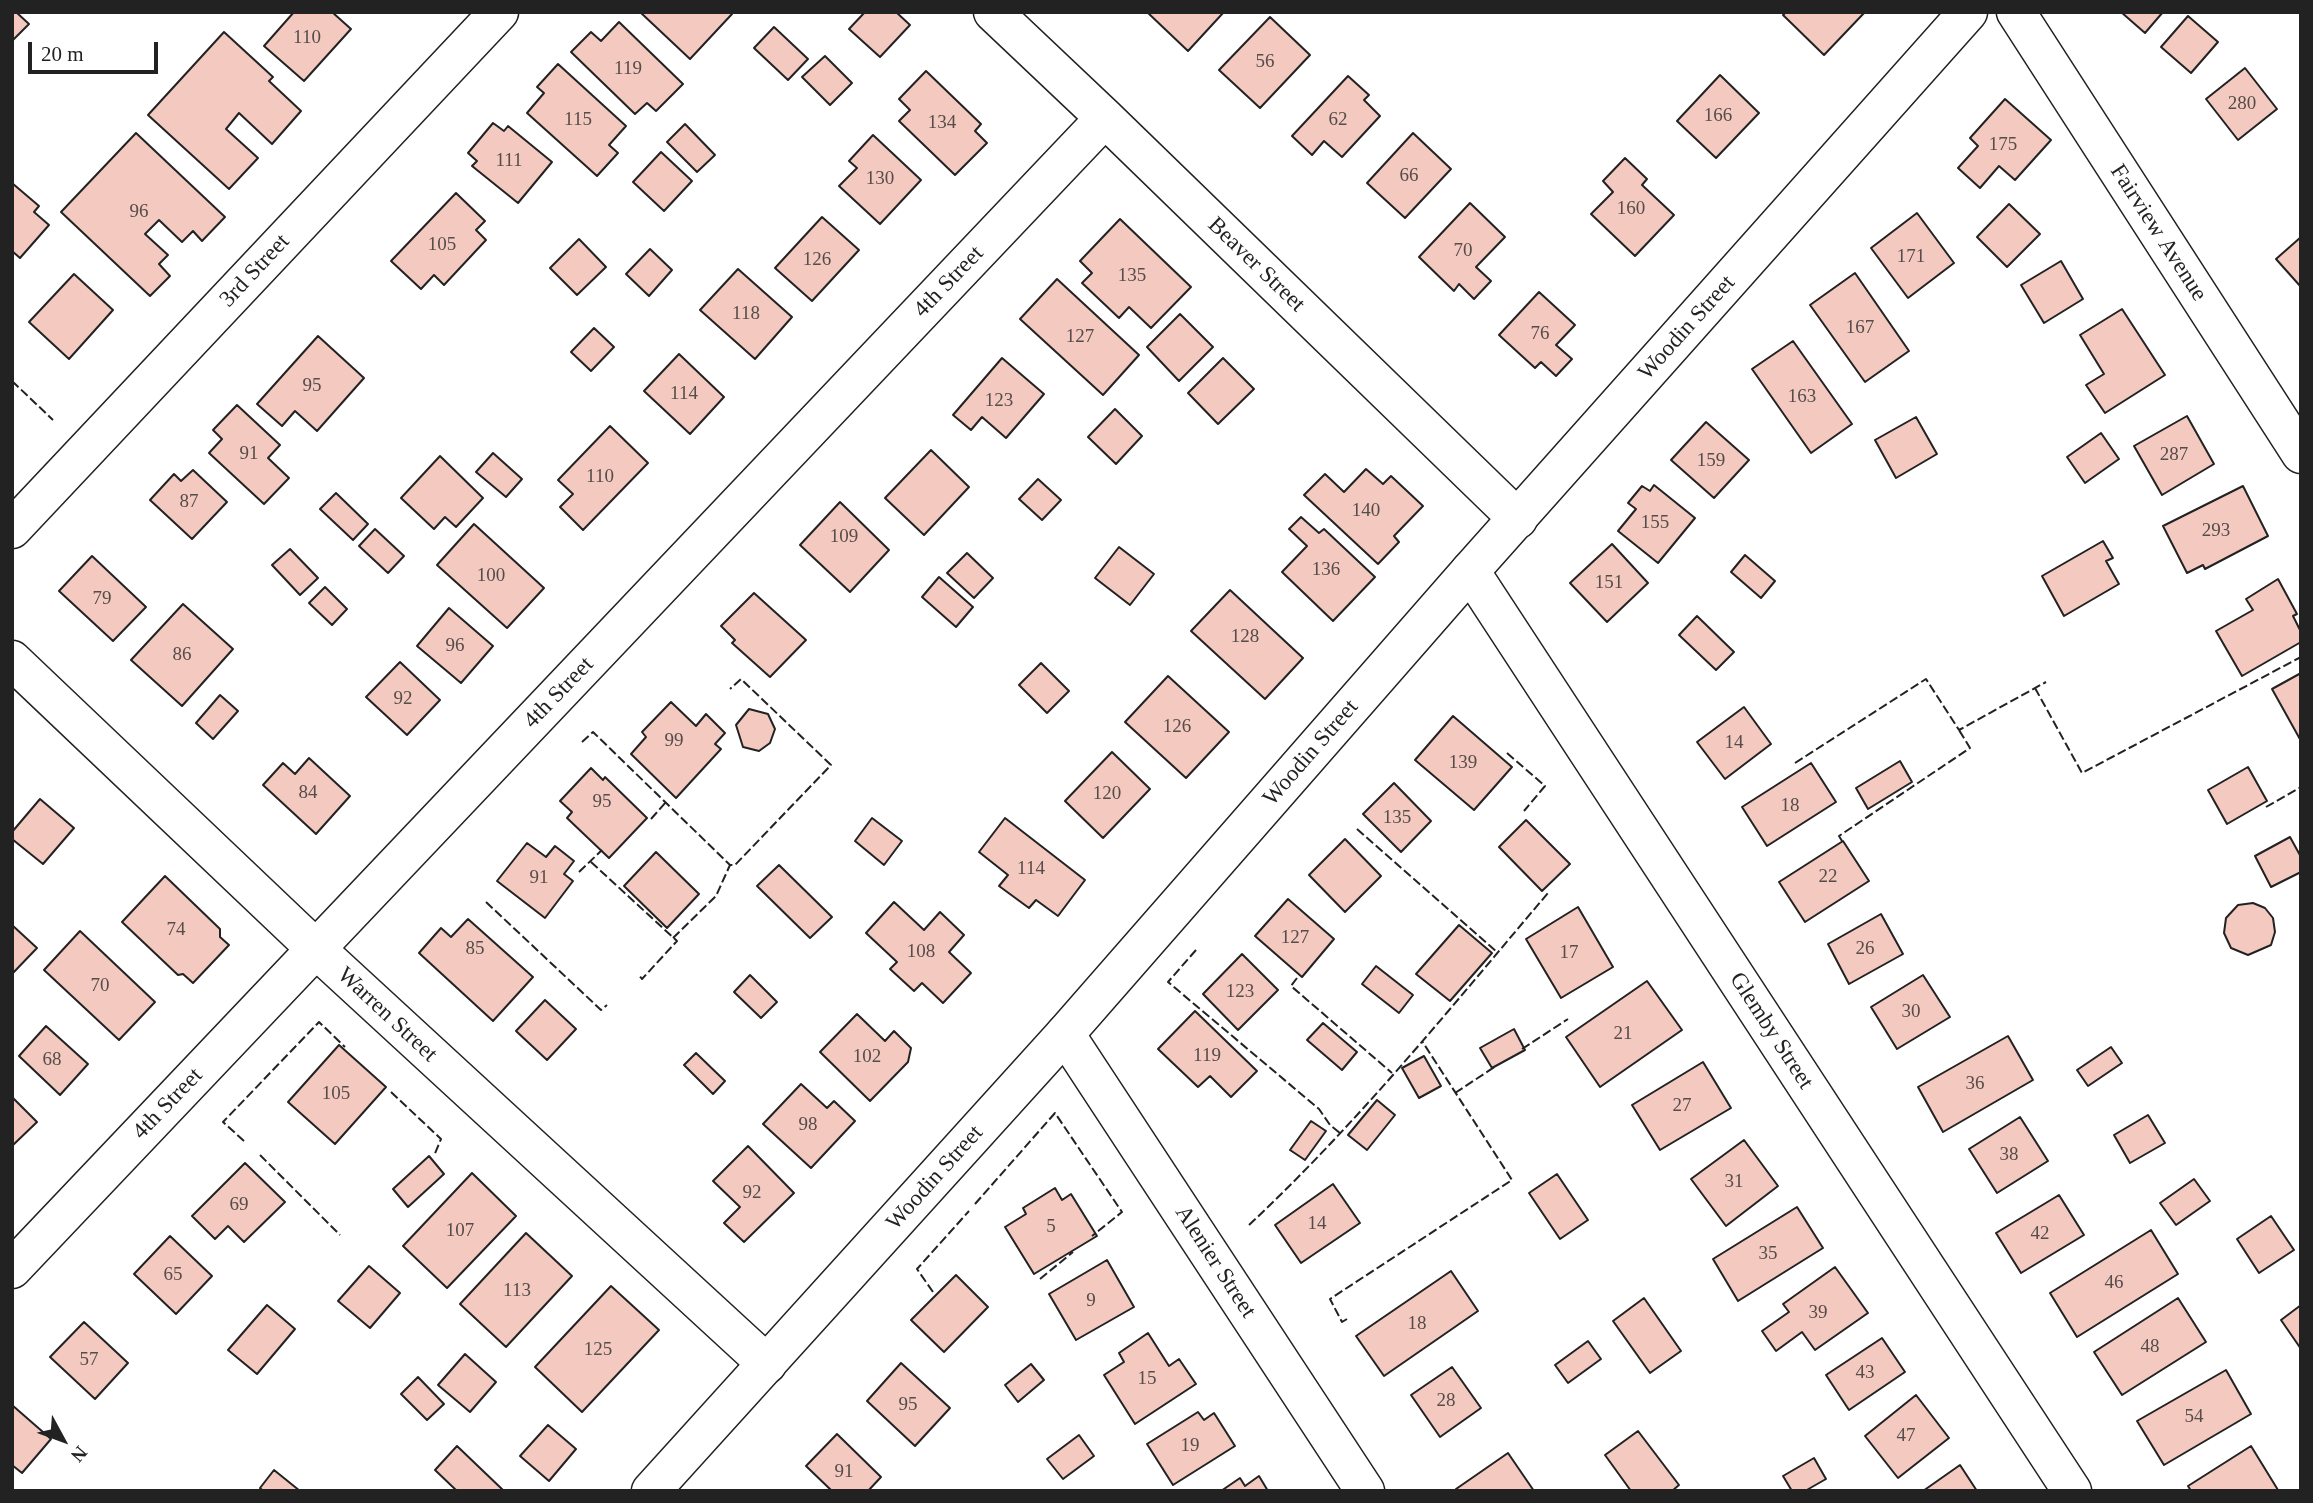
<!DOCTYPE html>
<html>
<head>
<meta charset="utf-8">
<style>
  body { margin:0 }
  #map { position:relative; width:2313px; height:1503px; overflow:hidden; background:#fff; font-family:"Times New Roman",serif }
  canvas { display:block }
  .frame { position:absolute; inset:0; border:14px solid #222; pointer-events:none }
  .north { position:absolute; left:28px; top:1405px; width:70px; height:70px; -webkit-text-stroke:5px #fff; paint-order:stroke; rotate:131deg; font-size:19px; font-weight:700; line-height:28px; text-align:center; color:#222 }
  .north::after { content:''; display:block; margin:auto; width:24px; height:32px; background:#222; clip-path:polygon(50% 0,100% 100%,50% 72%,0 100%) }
  .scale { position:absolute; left:28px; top:42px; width:130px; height:32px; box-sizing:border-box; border:4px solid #222; border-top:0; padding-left:9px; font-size:21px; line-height:24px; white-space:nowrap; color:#222; -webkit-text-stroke:5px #fff; paint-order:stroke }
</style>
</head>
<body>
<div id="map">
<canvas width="2313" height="1503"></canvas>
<div class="frame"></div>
<div class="north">N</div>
<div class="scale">20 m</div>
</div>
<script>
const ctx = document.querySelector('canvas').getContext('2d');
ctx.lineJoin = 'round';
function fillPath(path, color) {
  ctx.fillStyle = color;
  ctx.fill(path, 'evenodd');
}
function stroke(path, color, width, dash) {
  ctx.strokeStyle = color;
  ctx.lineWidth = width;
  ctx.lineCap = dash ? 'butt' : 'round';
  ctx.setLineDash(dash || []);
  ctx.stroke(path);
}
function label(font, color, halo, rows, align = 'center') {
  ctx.font = font + ' "Times New Roman",serif';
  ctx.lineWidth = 5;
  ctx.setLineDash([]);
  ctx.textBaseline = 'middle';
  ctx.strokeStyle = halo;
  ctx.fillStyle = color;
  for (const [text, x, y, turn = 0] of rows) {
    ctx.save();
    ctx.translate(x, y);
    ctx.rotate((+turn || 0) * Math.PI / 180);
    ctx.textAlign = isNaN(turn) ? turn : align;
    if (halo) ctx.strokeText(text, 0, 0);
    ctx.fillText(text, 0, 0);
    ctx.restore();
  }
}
const building = new Path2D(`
  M12,12H16L29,24L12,41Z
  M294,12H332L351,29L304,81L264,46Z
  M640,12H729L732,14L690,59Z
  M865,12H896L910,25L880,57L849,29Z
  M1147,12H1222L1223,13L1188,51Z
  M1786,12H1865L1824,55L1783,15Z
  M2121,12H2163L2145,33Z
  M2188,16L2218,42L2191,73L2161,47Z
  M1270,17L1310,55L1260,108L1219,70Z
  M619,22L683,84L656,111L647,103L635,114L571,52L591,32L601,41Z
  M774,27L808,59L788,80L754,48Z
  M224,32L273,77L269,81L301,111L272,144L239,113L226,129L258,158L229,189L148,115Z
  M825,56L852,83L830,105L802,77Z
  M558,64L626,126L609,145L618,153L597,176L527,113L544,93L537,87Z
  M2245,68L2277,109L2238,140L2206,99Z
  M926,71L981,124L975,131L987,143L955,175L899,121L910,110L899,99Z
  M1720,75L1759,113L1716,158L1677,121Z
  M1348,76L1369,95L1364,100L1380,116L1342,157L1324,141L1312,155L1292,136Z
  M2005,99L2051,140L2015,180L1999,166L1980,188L1958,168L1978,146L1970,138Z
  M493,123L504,131L508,126L552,162L518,203L472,166L477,161L468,153Z
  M685,124L715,155L697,172L667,142Z
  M136,133L225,217L202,241L193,231L182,242L159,220L145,234L168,255L159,264L170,276L150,296L61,212Z
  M1413,133L1451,169L1405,218L1367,183Z
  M873,135L921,180L880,224L839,186L857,168L849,161Z
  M661,152L692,181L664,211L633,182Z
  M1625,158L1647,179L1642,185L1674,215L1635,256L1591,214L1613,192L1603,181Z
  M12,183L39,206L34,212L49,225L20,258L12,251Z
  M456,193L485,221L476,230L486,240L444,285L434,275L421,289L391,261Z
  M1470,203L1505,237L1476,267L1491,281L1474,299L1459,284L1454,291L1419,257Z
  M2009,204L2040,234L2007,267L1977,237Z
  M1917,213L1954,263L1908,298L1871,248Z
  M822,217L859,250L812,301L775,268Z
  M1120,219L1191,287L1151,328L1129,307L1119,318L1082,283L1092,273L1080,261Z
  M2301,237V287L2276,259Z
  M579,239L606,267L577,295L550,268Z
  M650,249L672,270L649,296L626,274Z
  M2061,261L2083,299L2044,323L2021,285Z
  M738,269L792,317L755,359L700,310Z
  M1855,273L1909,351L1865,382L1810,305Z
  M74,274L113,310L69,359L29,322Z
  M1057,279L1139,355L1103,395L1020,319Z
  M1539,292L1575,325L1556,345L1572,359L1556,376L1541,362L1535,368L1499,335Z
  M2122,309L2165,375L2105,413L2086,385L2104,374L2080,335Z
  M1180,314L1213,347L1179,381L1147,347Z
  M594,328L614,347L591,371L571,352Z
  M318,336L364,378L317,431L295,411L282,426L257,404Z
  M1793,341L1852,424L1811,453L1752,369Z
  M679,354L724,397L690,434L644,391Z
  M1002,358L1044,394L1006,438L982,417L971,430L953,415Z
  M1223,358L1254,389L1218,424L1188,393Z
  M237,405L280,445L268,458L289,478L264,504L209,453L222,439L213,430Z
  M1115,409L1142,436L1116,464L1088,437Z
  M2187,416L2214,464L2162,495L2134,446Z
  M1916,417L1937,454L1896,478L1875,440Z
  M1706,422L1749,460L1714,498L1671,460Z
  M610,426L648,463L583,530L560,507L573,494L558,480Z
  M2101,433L2119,459L2085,483L2067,457Z
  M931,450L969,487L924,535L885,498Z
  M493,453L522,479L506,497L476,472Z
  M440,456L483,498L456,527L445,517L434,529L401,498Z
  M1366,469L1383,484L1391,476L1423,506L1394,536L1399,542L1378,564L1304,495L1325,474L1344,492Z
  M193,470L227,502L192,539L150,500L174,474L181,481Z
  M1038,479L1061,500L1042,520L1019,499Z
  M1654,485L1695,518L1658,563L1618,531L1636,509L1628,503L1642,486L1650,491Z
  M2243,486L2268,536L2205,569L2203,565L2187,573L2163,526Z
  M336,493L368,524L353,540L320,509Z
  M840,502L889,550L850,592L800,545Z
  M1301,517L1319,533L1324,529L1375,577L1333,621L1282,572L1307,546L1289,529Z
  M474,524L544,588L507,628L437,565Z
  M375,529L404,556L388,573L359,546Z
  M2103,541L2113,558L2106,561L2119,584L2064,616L2042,576Z
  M1612,544L1648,583L1607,622L1570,583Z
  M1119,547L1154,574L1130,605L1095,578Z
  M290,549L318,578L300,595L272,565Z
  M967,553L993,578L974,598L947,573Z
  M1745,555L1775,581L1761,598L1731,572Z
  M92,556L146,607L113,641L59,591Z
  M939,577L973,607L956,627L922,597Z
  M2278,579L2297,614L2293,616L2301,632V642L2242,676L2216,631L2253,610L2246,599Z
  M325,587L347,609L332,625L309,603Z
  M1230,590L1303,658L1265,699L1191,631Z
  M754,593L806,640L770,677L732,643L735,640L721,626Z
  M183,604L233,649L182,706L131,660Z
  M449,608L493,646L461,683L417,646Z
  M1697,616L1734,652L1716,670L1679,635Z
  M400,662L440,700L407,735L366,697Z
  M1041,663L1069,691L1047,713L1019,685Z
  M2301,673V741L2272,689Z
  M1168,676L1229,732L1186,778L1125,722Z
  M220,695L238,711L213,739L196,723Z
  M671,702L696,726L706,714L725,733L715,744L721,749L676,798L631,754L646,737L642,732Z
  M1744,707L1771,744L1725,779L1697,742Z
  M749,709L768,714L775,729L770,743L759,751L743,747L736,725Z
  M1453,716L1512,767L1474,810L1415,760Z
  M1112,752L1150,789L1103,838L1065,801Z
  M309,758L350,796L316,834L263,785L283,763L295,774Z
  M1900,761L1912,782L1868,809L1856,788Z
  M1811,763L1836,802L1767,846L1742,807Z
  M2248,767L2267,801L2227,824L2208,790Z
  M591,768L603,780L605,777L647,818L609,858L567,818L572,812L560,801Z
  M1394,783L1431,821L1401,852L1363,814Z
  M40,799L74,828L43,864L12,839V832Z
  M872,818L902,841L884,865L855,841Z
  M1005,818L1085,880L1058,916L1036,900L1029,908L999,886L1008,875L979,852Z
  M1526,820L1570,864L1542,891L1499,847Z
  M2290,837L2301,857V872L2271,887L2255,856Z
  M1345,839L1381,876L1345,912L1309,875Z
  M1843,841L1869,881L1805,922L1779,882Z
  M527,843L546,857L555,846L574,861L564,874L573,881L545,918L497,881Z
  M656,852L699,894L667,928L624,886Z
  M779,865L832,917L810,938L757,886Z
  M165,876L220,929V937L229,945L193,983L183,974L178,975L122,922Z
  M1288,899L1334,939L1302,977L1255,936Z
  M894,902L924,930L940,912L964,935L949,952L971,973L943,1003L922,983L914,991L890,969L897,962L866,933Z
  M2253,903L2265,908L2273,918L2275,932L2271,945L2248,955L2231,948L2224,933L2226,918L2238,905Z
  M1578,907L1613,967L1561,998L1526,939Z
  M1881,914L1903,954L1849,984L1828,944Z
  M468,919L533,977L493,1021L419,953L441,928L451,937Z
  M12,925L37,948L12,974Z
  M1459,925L1492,953L1450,1001L1416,974Z
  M80,931L155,1002L119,1040L44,970Z
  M1242,954L1278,990L1238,1030L1203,994Z
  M1376,966L1413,995L1399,1013L1362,984Z
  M750,975L777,1002L761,1018L734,992Z
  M1923,975L1950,1017L1897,1049L1871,1007Z
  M1647,981L1682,1030L1600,1087L1566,1037Z
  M545,1000L576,1029L547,1060L516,1031Z
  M1195,1011L1257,1071L1231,1097L1210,1076L1198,1087L1158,1049Z
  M857,1014L885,1041L894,1031L911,1048L908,1062L870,1101L820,1052Z
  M1323,1023L1357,1052L1342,1070L1307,1040Z
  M46,1026L88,1064L60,1095L19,1056Z
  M1514,1029L1525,1050L1492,1068L1480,1048Z
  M2008,1036L2033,1080L1943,1132L1918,1087Z
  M339,1045L386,1087L335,1144L288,1102Z
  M2111,1047L2122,1063L2088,1086L2077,1070Z
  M696,1053L725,1081L713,1094L684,1065Z
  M1424,1056L1441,1086L1419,1098L1402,1068Z
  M1703,1062L1731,1108L1660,1150L1632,1105Z
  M801,1084L827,1108L834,1101L855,1121L811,1168L763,1124Z
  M12,1097L37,1122L12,1146Z
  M1377,1100L1395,1115L1367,1150L1348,1135Z
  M2148,1115L2165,1143L2130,1163L2114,1135Z
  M2020,1117L2048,1161L1997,1193L1969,1149Z
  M1311,1121L1326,1131L1305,1160L1290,1150Z
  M1744,1140L1778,1186L1726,1226L1691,1179Z
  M748,1146L794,1193L744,1242L724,1223L740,1207L713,1181Z
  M429,1156L444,1174L408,1207L393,1189Z
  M245,1163L285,1202L244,1242L228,1226L215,1239L192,1216Z
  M472,1173L516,1216L447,1288L403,1246Z
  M1557,1174L1588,1220L1560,1239L1529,1193Z
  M2194,1179L2210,1201L2176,1225L2160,1203Z
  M1333,1184L1360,1223L1301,1263L1275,1225Z
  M1055,1188L1062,1200L1071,1194L1097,1236L1034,1274L1005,1227L1026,1214L1023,1208Z
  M2059,1195L2084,1235L2021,1273L1996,1233Z
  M1797,1207L1823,1248L1738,1301L1713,1259Z
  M2271,1216L2294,1250L2259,1273L2237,1239Z
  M2151,1230L2178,1274L2077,1337L2050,1293Z
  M526,1233L572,1276L506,1347L460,1304Z
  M170,1236L212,1276L176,1314L134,1274Z
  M1107,1260L1134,1307L1076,1340L1049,1294Z
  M369,1266L400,1293L370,1328L338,1301Z
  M1835,1267L1868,1313L1815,1350L1802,1332L1776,1351L1762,1331L1789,1312L1783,1304Z
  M1451,1271L1478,1311L1384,1376L1356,1336Z
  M956,1275L988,1307L944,1352L911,1320Z
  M611,1286L659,1330L582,1412L535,1367Z
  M1644,1298L1681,1351L1650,1373L1613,1321Z
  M2178,1298L2206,1342L2122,1395L2094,1352Z
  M267,1305L295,1329L257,1374L228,1350Z
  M2301,1305V1349L2281,1320Z
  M84,1322L128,1363L95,1399L50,1357Z
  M1148,1333L1169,1366L1179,1359L1196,1384L1135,1424L1104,1375L1124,1362L1119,1353Z
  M1882,1338L1905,1372L1849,1410L1826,1375Z
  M1588,1341L1601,1359L1568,1383L1555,1365Z
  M465,1354L496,1382L470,1412L438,1385Z
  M901,1363L950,1408L915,1446L867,1401Z
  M1031,1364L1044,1380L1018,1402L1005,1385Z
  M1452,1367L1481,1408L1440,1437L1411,1395Z
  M2226,1370L2251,1414L2164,1465L2137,1421Z
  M418,1377L444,1404L427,1420L401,1394Z
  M1916,1395L1949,1438L1898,1478L1865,1436Z
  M12,1405L51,1439L22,1473L12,1465Z
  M1198,1412L1204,1420L1214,1413L1235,1446L1173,1485L1147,1444Z
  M548,1425L576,1449L549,1481L520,1456Z
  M1638,1431L1679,1485L1672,1491H1631L1605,1455Z
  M837,1434L881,1477L868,1491H832L806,1466Z
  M1079,1435L1094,1456L1063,1479L1047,1459Z
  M457,1446L504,1491H457L435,1470Z
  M2251,1446L2278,1490L2191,1491L2188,1486Z
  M1508,1453L1534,1491H1457L1456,1489Z
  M1814,1458L1826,1479L1805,1491H1792L1783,1476Z
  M1960,1465L1977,1491H1923Z
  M274,1470L300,1491H263L260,1488Z
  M1259,1476L1268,1491H1221L1240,1478L1245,1486Z`);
fillPath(building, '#f3c9c0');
stroke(building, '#222', 2);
const street = new Path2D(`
  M993,12L1105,118L1518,519
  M2016,12L2301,454
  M12,529L499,12
  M1470,571L2072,1491
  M12,660L316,949L767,1364
  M1065,1034L1365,1491
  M12,1269L1105,118`);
const secondary = new Path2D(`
  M651,1491L1065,1034L1470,571L1968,12`);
stroke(street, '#222', 41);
stroke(secondary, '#222', 41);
stroke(street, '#fff', 38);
stroke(secondary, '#fff', 38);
stroke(new Path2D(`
  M12,381L53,420
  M2035,688L2082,773L2301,657
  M582,742L593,732L730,865
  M1507,753L1545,786L1524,811
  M1795,763L1926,679L1959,730L2046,682
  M2266,807L2301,787
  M651,819L666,802
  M1357,829L1497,952
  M1842,841L1839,836L1970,748L1959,730
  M591,862L677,941L642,979L638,974
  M579,872L602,850
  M486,902L601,1010L607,1005
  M673,938L716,896L730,865H735L831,765L741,679L730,689
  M1196,950L1168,982L1319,1109L1330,1125L1340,1133
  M1297,978L1291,986L1392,1073
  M1522,1049L1568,1019
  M391,1092L441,1139L434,1156
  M1455,1093L1496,1066
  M244,1141L223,1122L319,1022L345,1047
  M260,1155L340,1235
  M975,1204L1055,1113L1122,1212L1092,1236
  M1249,1225C1358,1123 1452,1006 1548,893
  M1040,1279L1073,1252
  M933,1292L917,1269L969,1211
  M1347,1319L1342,1322L1330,1299L1512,1180L1422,1041`), '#222', 2, [9, 3.5]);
label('19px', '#564c4a', null, [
  ["110",307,38],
  ["56",1265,62],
  ["119",628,69],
  ["280",2242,104],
  ["166",1718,116],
  ["115",578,120],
  ["62",1338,120],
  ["134",942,123],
  ["175",2003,145],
  ["111",509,161],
  ["66",1409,176],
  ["130",880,179],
  ["160",1631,209],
  ["96",139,212],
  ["105",442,245],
  ["70",1463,251],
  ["171",1911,257],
  ["126",817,260],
  ["135",1132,276],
  ["118",746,314],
  ["167",1860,328],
  ["76",1540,334],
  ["127",1080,337],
  ["95",312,386],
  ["114",684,394],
  ["163",1802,397],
  ["123",999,401],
  ["91",249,454],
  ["287",2174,455],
  ["159",1711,461],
  ["110",600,477],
  ["87",189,502],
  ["140",1366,511],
  ["155",1655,523],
  ["293",2216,531],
  ["109",844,537],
  ["136",1326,570],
  ["100",491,576],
  ["151",1609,583],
  ["79",102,599],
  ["128",1245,637],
  ["96",455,646],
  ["86",182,655],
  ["92",403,699],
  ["126",1177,727],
  ["99",674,741],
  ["14",1734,743],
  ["139",1463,763],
  ["84",308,793],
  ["120",1107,794],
  ["95",602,802],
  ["18",1790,806],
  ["135",1397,818],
  ["114",1031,869],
  ["22",1828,877],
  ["91",539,878],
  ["74",176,930],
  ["127",1295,938],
  ["85",475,949],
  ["26",1865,949],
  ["108",921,952],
  ["17",1569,953],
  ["70",100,986],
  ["123",1240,992],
  ["30",1911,1012],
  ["21",1623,1034],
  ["119",1207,1056],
  ["102",867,1057],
  ["68",52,1060],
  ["36",1975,1084],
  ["105",336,1094],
  ["27",1682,1106],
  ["98",808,1125],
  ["38",2009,1155],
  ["31",1734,1182],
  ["92",752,1193],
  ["69",239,1205],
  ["14",1317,1224],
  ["5",1051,1227],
  ["107",460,1231],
  ["42",2040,1234],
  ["35",1768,1254],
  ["65",173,1275],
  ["46",2114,1283],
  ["113",517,1291],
  ["9",1091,1301],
  ["39",1818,1313],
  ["18",1417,1324],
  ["48",2150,1347],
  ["125",598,1350],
  ["57",89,1360],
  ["43",1865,1373],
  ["15",1147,1379],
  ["28",1446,1401],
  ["95",908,1405],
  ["54",2194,1417],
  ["47",1906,1436],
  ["19",1190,1446],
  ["91",844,1472]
]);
label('23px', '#222', '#fff', [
  ["Fairview Avenue",2158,233,57],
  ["Beaver Street",1256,265,44],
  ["3rd Street",255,271,-47],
  ["4th Street",949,282,-46],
  ["Woodin Street",1687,328,-48],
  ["4th Street",559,693,-46],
  ["Woodin Street",1311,753,-49],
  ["Warren Street",387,1015,43],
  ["Glemby Street",1771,1031,57],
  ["4th Street",168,1104,-46],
  ["Woodin Street",935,1178,-48],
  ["Alenier Street",1215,1262,57]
]);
</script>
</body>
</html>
